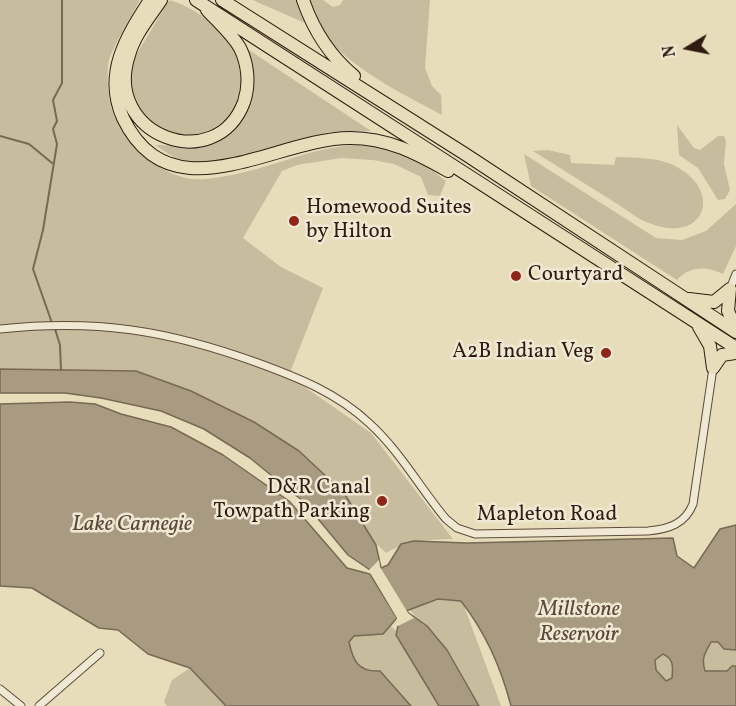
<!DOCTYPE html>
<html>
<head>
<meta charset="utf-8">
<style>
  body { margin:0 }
  #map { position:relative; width:736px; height:706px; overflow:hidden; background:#e7ddbb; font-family:Vollkorn,serif }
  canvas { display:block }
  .north { position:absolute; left:658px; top:18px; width:60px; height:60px; -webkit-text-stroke:4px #efe9d3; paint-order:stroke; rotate:260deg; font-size:16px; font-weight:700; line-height:24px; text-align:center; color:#311b10 }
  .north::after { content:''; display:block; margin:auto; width:21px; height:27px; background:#311b10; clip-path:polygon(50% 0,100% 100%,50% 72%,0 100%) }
</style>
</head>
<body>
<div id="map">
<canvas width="736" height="706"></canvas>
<div class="north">N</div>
</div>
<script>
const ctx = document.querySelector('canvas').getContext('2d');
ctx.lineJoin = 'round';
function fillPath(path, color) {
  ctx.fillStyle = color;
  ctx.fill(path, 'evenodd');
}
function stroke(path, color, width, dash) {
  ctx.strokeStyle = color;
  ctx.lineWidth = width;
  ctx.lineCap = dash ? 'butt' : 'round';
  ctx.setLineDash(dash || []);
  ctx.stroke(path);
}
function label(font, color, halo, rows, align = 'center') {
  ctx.font = font + ' Vollkorn,serif';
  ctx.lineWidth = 5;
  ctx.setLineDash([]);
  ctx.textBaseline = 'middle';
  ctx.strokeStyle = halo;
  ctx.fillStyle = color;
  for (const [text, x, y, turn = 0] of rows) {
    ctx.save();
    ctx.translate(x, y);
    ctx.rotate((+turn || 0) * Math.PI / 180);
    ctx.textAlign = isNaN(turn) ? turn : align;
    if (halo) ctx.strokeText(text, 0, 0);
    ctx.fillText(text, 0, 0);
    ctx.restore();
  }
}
fillPath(new Path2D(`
  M0,0H140C133,14 109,52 108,65C107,77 108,99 112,110C126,145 165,183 205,179C297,171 356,106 446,181L440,196L428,195L421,177L394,164L373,160L341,158L297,165L282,171L243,238L281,267L323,288L291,370L299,383L371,433L453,539C428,540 408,540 386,553L254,422L191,391L136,371L0,369Z
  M169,0C200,8 238,40 241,73C242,85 239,99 238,111L205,134L178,137L150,124L133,101L129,67Z
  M253,0H297L305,23L257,2Z
  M307,0H323L333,7L340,5L343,0H430L425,68L432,86L441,95L442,115C403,94 347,67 321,30C315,21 312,10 307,0Z
  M240,44L371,131L329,132L213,163L181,162L155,145L203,146L230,133L249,105Z
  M677,125L694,148L700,150L718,136H724L726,141L724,164L730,190L725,199L718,200L698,168L679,155Z
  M548,150L570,155L571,163L614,165L616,157C634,158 654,157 671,164C726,189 705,246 649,223C637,219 625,208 614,202C587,185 560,168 533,151Z
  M524,154L656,238L682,240L706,231L736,204V246L723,274C706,266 690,266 677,280L531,186Z
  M452,596L463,603L501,706H411L380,671C358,672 353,661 349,642L354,636L382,634L391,626L400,635L421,623L409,609Z
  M711,642H718L724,649L736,650V666H732L727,671H705C701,659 702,652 711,642Z
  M663,654C674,659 673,667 672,678L666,681L656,670L655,660Z
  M190,668L226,706H167L164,702L172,680Z`), '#c8bc9e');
const water = new Path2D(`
  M0,369L136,371L191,391L254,422L299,451L344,493L376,545L381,568L388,565L401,544L414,541L467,543L673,538L677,556L694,568L720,529L736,525V650L724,649L718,642H711C705,654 701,657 705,671H727L732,666H736V706H511C501,667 486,633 461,601L438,599L406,611L427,626L447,650L479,706H439L396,635L400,617L373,572L348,555L304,502L250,458L204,429L161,411L101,398L65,393H0ZM663,654C674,659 673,667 672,678L666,681L656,670L655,660Z
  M70,402L95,404L121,414L171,427L223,455L289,501L347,568L370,574L397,618L383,634L354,636L349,642C353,661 358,672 380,671L411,706H226L190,668L148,654L118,630L99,628L32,588L0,586V404Z`);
fillPath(water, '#a99b81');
stroke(water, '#796854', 1.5);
fillPath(new Path2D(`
  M379,560L380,567L408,613L414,618L398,626L395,625L397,618L371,574L367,572Z`), '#e7ddbb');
stroke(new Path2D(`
  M0,136L29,144L52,163
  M52,323L33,269L43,230L57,144L53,129L57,121L53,100L62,83V0
  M55,329L60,345L61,370`), '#796854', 2);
const street = new Path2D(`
  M730,289L736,274
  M0,329C97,319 167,330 258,363C299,378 337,393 369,423C400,451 420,488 446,519L457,528L475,534L648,531C669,529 685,524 693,504L713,368
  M0,689L21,706
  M39,706L100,653`);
const highway = new Path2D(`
  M150,0C126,37 103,74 123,118C171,218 275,138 350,138C388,138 416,153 448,171
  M161,0C149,18 135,34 129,55C102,136 216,177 244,102C250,84 248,64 240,48C232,34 218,22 207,10
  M196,0L736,348
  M222,0L465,154L736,332
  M303,0C313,29 330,56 354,76
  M730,289L728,311L736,328
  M689,299L714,302L730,289
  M699,327L710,346L713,368
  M713,368L722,355L736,353`);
stroke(street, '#5e4c3b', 9);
stroke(highway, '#311b10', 14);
stroke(street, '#efe9d3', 7);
stroke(highway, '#e7ddbb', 12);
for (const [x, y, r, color] of [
  [294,221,6,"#8f2418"],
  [516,276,6,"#8f2418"],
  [606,353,6,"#8f2418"],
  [382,501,6,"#8f2418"]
]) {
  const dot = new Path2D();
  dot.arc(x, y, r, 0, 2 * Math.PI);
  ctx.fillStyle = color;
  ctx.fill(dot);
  stroke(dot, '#efe9d3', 2);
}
label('21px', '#311b10', '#efe9d3', [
  ["Homewood Suites",306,209],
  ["by Hilton",306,233],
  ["Courtyard",528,276],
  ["A2B Indian Veg",594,353,"right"],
  ["D&R Canal",370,489,"right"],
  ["Towpath Parking",370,513,"right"]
], 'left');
label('21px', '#311b10', '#efe9d3', [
  ["Mapleton Road",547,516]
]);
label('italic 22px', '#5b4838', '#efe9d3', [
  ["Lake Carnegie",132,526],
  ["Millstone",579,611],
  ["Reservoir",579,636]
]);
</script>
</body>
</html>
